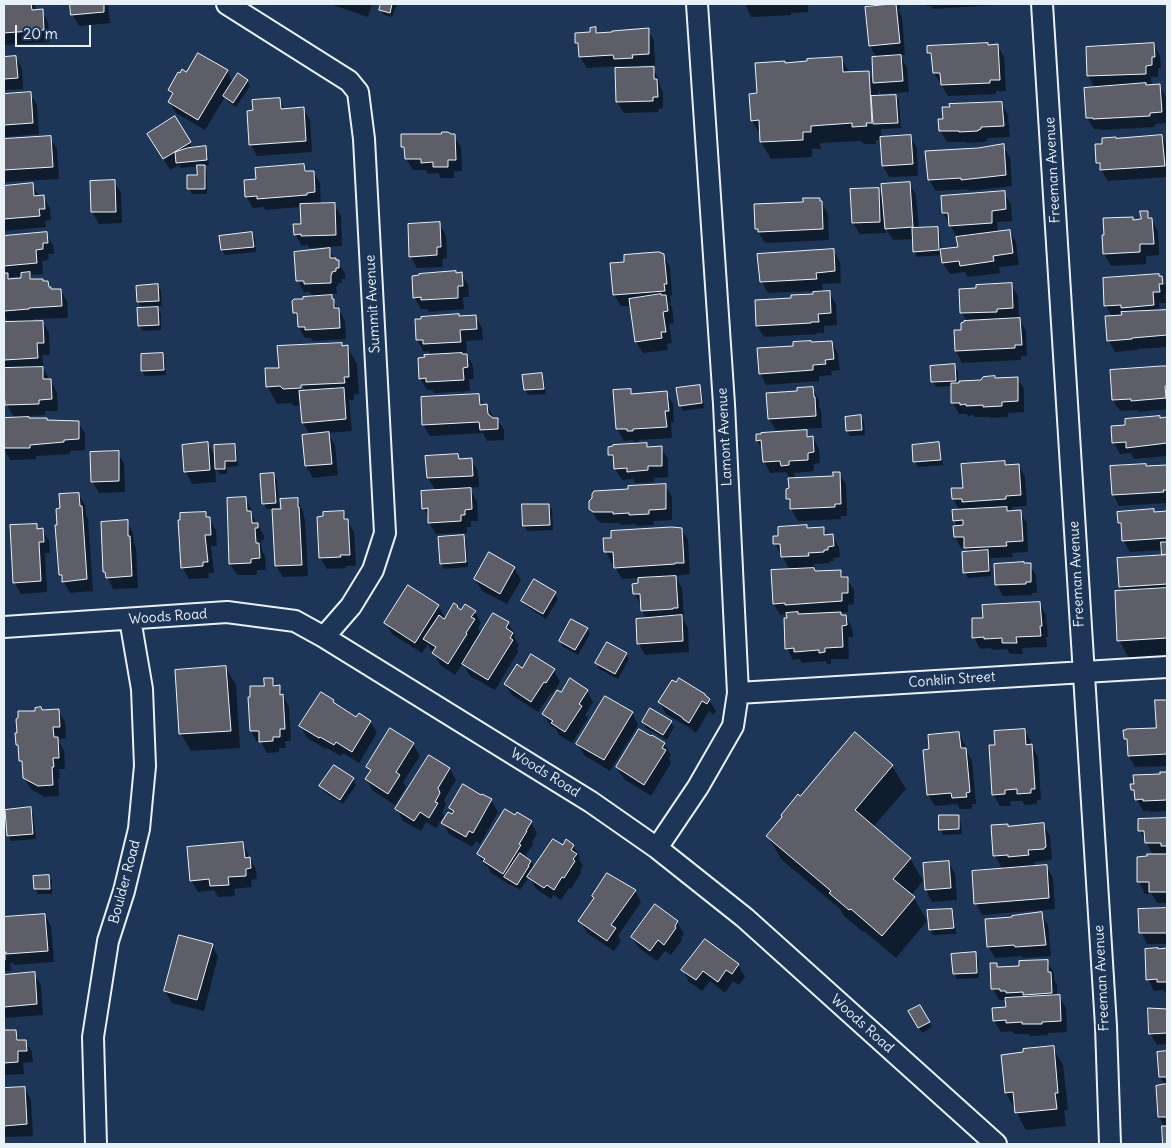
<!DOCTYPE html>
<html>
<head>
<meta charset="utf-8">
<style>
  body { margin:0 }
  #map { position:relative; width:1171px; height:1148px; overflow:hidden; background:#1d3557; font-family:Delius,sans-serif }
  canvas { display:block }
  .frame { position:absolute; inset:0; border:5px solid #e8f1f8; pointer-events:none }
  .scale { position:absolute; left:15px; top:25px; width:76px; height:22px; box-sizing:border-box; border:2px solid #e8f1f8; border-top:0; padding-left:6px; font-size:15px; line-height:18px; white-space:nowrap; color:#e8f1f8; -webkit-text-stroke:4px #1d3557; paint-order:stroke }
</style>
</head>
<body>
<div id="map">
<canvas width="1171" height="1148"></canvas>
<div class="frame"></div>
<div class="scale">20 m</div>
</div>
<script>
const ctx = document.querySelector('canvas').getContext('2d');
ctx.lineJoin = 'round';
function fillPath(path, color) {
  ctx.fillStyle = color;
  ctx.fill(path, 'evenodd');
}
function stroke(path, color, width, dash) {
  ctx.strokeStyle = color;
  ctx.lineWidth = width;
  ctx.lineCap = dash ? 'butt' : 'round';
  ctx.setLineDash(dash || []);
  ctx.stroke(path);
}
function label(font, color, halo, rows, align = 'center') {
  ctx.font = font + ' Delius,sans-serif';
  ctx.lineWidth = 4.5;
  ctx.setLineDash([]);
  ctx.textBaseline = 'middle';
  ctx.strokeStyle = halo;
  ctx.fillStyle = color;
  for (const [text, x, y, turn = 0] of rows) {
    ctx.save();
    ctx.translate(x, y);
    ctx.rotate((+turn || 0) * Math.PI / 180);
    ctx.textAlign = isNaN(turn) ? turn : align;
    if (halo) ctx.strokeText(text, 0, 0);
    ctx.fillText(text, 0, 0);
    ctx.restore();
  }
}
fillPath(new Path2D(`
  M4,4H34L37,11H42L48,22L50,42L4,45Z
  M72,4H108L110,23L79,26L72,14Z
  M330,4H372L368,17Z
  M383,4H397L392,17L384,15L381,9Z
  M745,4H808V12L791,13V15L751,17Z
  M868,4H900V9H898L902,17L905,55H900L907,68L909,92L881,94L878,89L879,97L896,96L899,101L901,128L881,129V138L910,137L917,148L918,176L889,177L883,166L881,140H876V144H864L861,141L820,143L821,149H812V157L771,159L761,142V136L752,121L758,94L785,64L841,59L850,73L868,72L874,83L877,58L870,46L866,8H870Z
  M925,4H1011L933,9L931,6H927Z
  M595,29L598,34L648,29L654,41L655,65L638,66V69L653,68L659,80L660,86L663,92V108L658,109L659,112L624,113L617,102L621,69L619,66L587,68L580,57V48L577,43L592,34Z
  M997,45L1004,57L1006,91H996V94L948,96L934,73L933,60L929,53Z
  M1154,45L1160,56L1161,68H1158V77H1151L1152,86L1159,85L1166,97L1167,123L1155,124V127L1101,130L1100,129H1094L1087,118L1095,88L1088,76Z
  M16,57L22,69L23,89L4,90V58Z
  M227,71L233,83L247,80L250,86L236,107L228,102L225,97L205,130L176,113L169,102L173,96L169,90L187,73Z
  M30,94L37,105L39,134L4,137V95Z
  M279,99L285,110L303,109L310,120L312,152L257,156L251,145Z
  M1002,103L1008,115L1010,137L987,138V141H984V142L967,143L966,142H947L940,130Z
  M174,118L193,149L205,147L208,153L209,165L204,166L207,172V194H192L189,188L199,177V166L181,168L179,165L170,170L155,145Z
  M454,136L461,147L462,171H454V178H441L438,173L428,174L426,170H413L406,159V152L403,147Z
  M1162,136L1167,146V177L1108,181L1097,163L1096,146Z
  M50,138L57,149L59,179L4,182V140Z
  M1003,146L1010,157L1012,186L969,191L967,189L936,191L929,180L927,152Z
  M303,165L308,172H313L320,183L321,205L334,204L341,216L342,246L309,248L308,245L302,246L295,234L302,225L301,207L265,210L264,207L253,208L246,196L258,180Z
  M114,181L121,193L122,223L99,224L92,212Z
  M909,183L916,195L919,229L937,228L940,234L941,251L959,248L957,237L943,213L1004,193L1011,204L1012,221L997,222L998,233L1009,231L1016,242L1019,265L999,267L1000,273L968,277L965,272L950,274L943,263L942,255L917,257L914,251V239L893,240L886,229V233L860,234L853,223L878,189L884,199Z
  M32,185L39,196L43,197L50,208L51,220L45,221L46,227L4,231V187Z
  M820,199L828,214L829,240L766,243L763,240L756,228L805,203Z
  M1147,212L1158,231L1159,255L1146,256V264L1111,266L1104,254V236L1132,218L1133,221L1142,220Z
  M439,224L446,235L447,258L442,259L443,267L417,268L411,257Z
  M46,233L53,245L54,254H48L49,260L42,261L43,274L30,275L33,281L48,282L53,291L60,290L67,301L68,318L34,319L35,322H43L49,333L50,355H42L44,370L57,392L58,411H45V415L27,416L29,420L47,419L48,421L78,422L85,433V450L70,451V454L36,456V459L10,460L4,448V419H15L7,405L6,401L4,398V323H9L4,315V237ZM22,276V279L10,280L9,277Z
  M252,233L255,238L256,252L225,255L222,250Z
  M329,250L345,273V279H341L342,283H338V286H336L337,294H330L345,321L346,339L313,341L311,338H305L299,327L298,321L294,313L293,302L313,298L310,292H304L298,281Z
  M833,250L840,262L841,283L822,284L823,292H829L836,304L837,325L824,326V333H817V334L764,337L757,326L793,299L814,295V291L768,293L762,282Z
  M663,255L670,267L672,295L670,296L671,302L669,303L672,307L674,323L669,324L672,343L667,344L668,350L643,353L636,342L631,306H621L614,295L612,264Z
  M456,274H461L468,285L469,297H463L464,309L429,312L427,309H421L415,298Z
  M1161,278L1167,288V295H1165L1166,303H1159L1160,311H1167V347L1137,349L1138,350L1115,352L1108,340L1112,317L1106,306L1104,279Z
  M1011,284L1018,296L1019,319L1026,331L1027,356H1021V360L962,363L956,351L955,332L963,331L967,322L962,313Z
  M158,286L161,291L162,306H156L161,314V330L143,331L140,326L143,309L138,302Z
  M475,316L482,328L483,340L466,341L467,355L473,366L474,379H469L470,391L434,393L432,390H427L420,378L431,356L429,351L424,352L417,340L416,321Z
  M832,343L838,354L840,370L831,371L832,375L819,376V381L766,385L760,373Z
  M341,344L343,347L347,346L357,364L359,394H354V400H349L352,431L328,433L335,445L338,475L313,478L306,466L303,436L310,435L303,423L302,405L294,406L291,403L277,404L267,386L280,369ZM299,379L306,392H303L296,380Z
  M162,354L165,360L166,375L145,376L142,371Z
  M954,366L958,371V383L982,381L984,378H1017L1024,389V412L1008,413V417L991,418L990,417H974L973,415L968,416L967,414H959L953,403L952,386L936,387L933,382ZM989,404V406L966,407V405Z
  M1167,367V409L1139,412L1138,410L1120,411L1113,400L1111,371Z
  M541,374L544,380L546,394L528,395L525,390Z
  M699,386L702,392L704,408L683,411L680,405Z
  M812,388L819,400V407L821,410L822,428L776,430L769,419L798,393Z
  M630,390L633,395L666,392L673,404L674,422L671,423L672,438L639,440V442H635L633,440L624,441L617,429L614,391Z
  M478,395L484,406L487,405L493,417V419H497L504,430V440L487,441L483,433L430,436L423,425Z
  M861,417L864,422L865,435L850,436L847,431Z
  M1167,418V456L1134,459L1131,453L1120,454L1114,443L1112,427L1126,426Z
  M806,432L810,438L813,437L819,449L820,463L814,464V471L794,473L795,479L835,477L839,473L846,484L847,516H841V519L798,521L791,509V505L788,499L790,489L789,477L786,472L770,473L764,461L763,451L757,440Z
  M938,443L941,449L943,465L918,467L915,462Z
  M208,444L216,458L234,445L237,450L238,466L227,467V474H220L215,466L216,482L192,484L186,472L183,446Z
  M646,444L649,448H661L668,459V477L654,478V482L635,483L633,479L622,480L615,469V464L610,455Z
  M118,452L124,464L125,492L99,493L93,482Z
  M458,456L460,460H471L478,471L479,487L469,488L477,501L478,521H471V527H467V533L436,534L429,523V518L424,508L436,491L428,478Z
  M1004,462L1006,466H1019L1025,477L1027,506L1012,507V512H1020L1027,523L1028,552L1012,553L1013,557L990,558L991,576L968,578L965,572L969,553L966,548H961L955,537L958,527L954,520L960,511L953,499L964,489Z
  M1167,466V503L1119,506L1113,494L1146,467Z
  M274,475L277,480L279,508L267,509L264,503Z
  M665,485L672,497V520L654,521V525L637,526L636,524L621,525L620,523H601L597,520L590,508L630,490Z
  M79,494L85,506L86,515L88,519L93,591L70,593L60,575L61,509Z
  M245,499L252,510V515L264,536V540H261L262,551L265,556L266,570H257V575H237L230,564Z
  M297,499L303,511L304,517L305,520L308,576L283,577L276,566L273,511L282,510Z
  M549,505L552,510L553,530L527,531L524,526Z
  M343,512L354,532L356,566H346V568L327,569L320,558L324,517Z
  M1167,512V656L1129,658L1119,640L1123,592L1120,587L1119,560L1164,557L1163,554V550L1130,552L1123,540V530L1119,523L1118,513Z
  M205,513L216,530L217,546H211L214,573H208L209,578L189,579L182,567Z
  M127,522L133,533L134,544L136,548L138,588L113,589L105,571Z
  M36,526L39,530H42L49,541L50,553H45L47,592L21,594L15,583Z
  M806,526L808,529L823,528L828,536H832L839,547L840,557L833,558L834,561H830V563L814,564V567H813L815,572L840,571L844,578H847L854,590V604L848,605V612L840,613L842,616H846L852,628L853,637H848L849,659H831V664H827L826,661L802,663L800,659L793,660L787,648L788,614L780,615L774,604L790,570L775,544Z
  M681,529L688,540L690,574L675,576L682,588L684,619H683L688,628L689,652L645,655L639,644L637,620L646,619L642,611L641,605L634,593L640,584L639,578L622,579L615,567V563L612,564L606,552L605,539Z
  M463,536L466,541L468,567L444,569L441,563Z
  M490,554L514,568L521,580L507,604L482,591L475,579Z
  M1030,564L1036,576L1037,593H1032V595L1003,596L997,585L996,565Z
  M555,593L558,599L546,619L526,606L523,601Z
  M1039,603L1046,615L1048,637H1046L1047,647L1022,648L1023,654H1010L1007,649L992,650L991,648L980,649L974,637L984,619Z
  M438,606L446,619L459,610L475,612L481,623L478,628L482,634L508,623L515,635L514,637L519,645L517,649L518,652L495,690L470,676L463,663L455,675L440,665L434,652L431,651L428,644L422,653L392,634L386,623ZM480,633L482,634L474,648L472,645Z
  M587,629L590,634L578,655L563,647L560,641Z
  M626,654L629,659L618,679L599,669L596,663Z
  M226,668L236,685L240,748L191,751L181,734Z
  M523,669L554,670L560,682L552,694L551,693L538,712L512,695L505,684Z
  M272,679L276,687H279L289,707L291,741H285L286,748H279V752L267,753L261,742H257L251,731V698L265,687Z
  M587,691L593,702L585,715L588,718L572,743L559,735L556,729L550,725L543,714L561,694Z
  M709,700L716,711L714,715L709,711L696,733L690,728L666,714L659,702Z
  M333,701L336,706L357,719L370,722L377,733L359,763L343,753L341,756L327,748L326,749L307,738L301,726Z
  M1157,701H1167V766L1135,767L1129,756L1128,744L1125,738L1158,729Z
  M58,710L65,722L66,738L59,739V742L64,750L65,769H59L60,778H58L59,796L45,797L31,789L24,778L23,766L20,760L19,748L17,745L42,711Z
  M632,713L638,725L610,771L584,755L577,744Z
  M643,722H671L674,727L667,740L646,728Z
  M1024,730L1031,742V745L1038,757L1041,800H1037V804L1025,805L1022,801H1010L1011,806H1000L993,794Z
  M959,733L965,745L966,750L972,761L976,804H972V809H960L957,804L935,806L928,795L931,750Z
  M664,743L671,755L669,758L671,763L651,796L624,779L617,767Z
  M413,744L420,756L403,782L406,787L395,805L373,791L366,779L371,772L367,767Z
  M892,766L906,789L873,827L910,858L923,881L911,896L914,898L927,921L896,958L864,931L863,932L844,916L840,909L781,859L768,836L800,798Z
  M450,769L456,780L444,800L446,805L442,812L444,816L436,828L426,822L421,831L403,821L397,809Z
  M1162,773H1167V811L1151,812L1150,811H1143L1132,790L1162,775Z
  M353,779L356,785L343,804L324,792L321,786Z
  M491,800L498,812L480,844L476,841L472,847L449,834L443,823L454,814L450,808Z
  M30,809L33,814L36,839L11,841L8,835Z
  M958,817L961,822L962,834L943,835L940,829Z
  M1167,819V903H1157L1151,893L1145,894L1139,882L1138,858L1153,855L1140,831L1139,820Z
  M531,822L537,834L532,842L533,844L526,855L527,857L526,859L531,861L535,868L563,847L573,846L580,857L579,859L583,866L580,871L581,873L571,889L569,888L561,900L553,895L551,899L536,889L529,877L520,890L510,884V885L491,873L488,867L485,865L478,854Z
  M1043,825L1050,836L1052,859L1050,860L1034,862L1035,867L1046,866L1053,878L1055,909L982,915L976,903L1003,870L995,856L993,826L1008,827Z
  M243,844L256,870L257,879L251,880L252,887L234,889L235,896L218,897L214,890L198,892L191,880Z
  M949,863L955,874L957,900L932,902L926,890L924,865Z
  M49,876L52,882V894H38L35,889Z
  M635,891L641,902L618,936L621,941L614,951L587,933L580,921L595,899Z
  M1167,909V944H1147L1141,932L1139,910Z
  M951,910L954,915L956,934L933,935L930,930Z
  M1041,914L1048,925L1051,956L1023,958L1021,956L995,958L988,946Z
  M45,915L51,926L54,962L14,965L13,963H10L11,971H4V931Z
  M677,922L684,934L681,938L682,940L671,955L665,951L657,961L639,948L632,937Z
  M212,945L218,957L204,1011L172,1003L165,991Z
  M1158,950H1167V993H1165L1163,990L1154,991L1148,979Z
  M975,954L978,959L979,978L957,979L954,974Z
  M1047,961L1054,973V980L1057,985V996H1059L1066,1008L1067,1032L1048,1033V1035L1030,1036L1029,1034H1014L1012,1031L1001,1032L994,1021L1007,1008L1006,1000H999L993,988L996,964L998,968L1020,967Z
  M738,965L745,977L739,985L733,981L725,993L710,981L702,991L689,982L683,970Z
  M34,974L41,985L43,1015L4,1018V976Z
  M920,1006L932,1027L922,1033L910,1012Z
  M1149,1010H1167V1044L1157,1045L1150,1033Z
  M4,1031H15L21,1041H25L32,1052L33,1062L23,1063L24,1074L4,1075Z
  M1053,1048L1063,1065L1068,1110H1064L1066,1126L1026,1130L1006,1093Z
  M1159,1053H1167V1144H1164L1163,1127H1165L1159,1117L1165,1085L1160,1077Z
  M25,1088L31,1100L33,1136L4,1137V1089Z
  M4,1143H18L19,1144H4Z`), '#0007');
const building = new Path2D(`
  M4,4H31L32,10L43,9L44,30L4,33Z
  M70,4H104V12L71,15Z
  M381,4H392L390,13L379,10Z
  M896,4L900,43L869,46L865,7Z
  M596,27V33L612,32V31L649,28V54L632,55L633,58L614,59L613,55L579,57L578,43H575V33L590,32V28Z
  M988,43V45L998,44L1000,80H990V83L941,85L940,73H933L931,53H927V46Z
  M1154,43L1155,57H1152V65L1146,66V74L1087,76L1086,47Z
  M198,53L228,70L198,120L168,102L173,93L168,90L178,72L180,73L182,69L186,72Z
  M901,55L903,81L873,83L872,57Z
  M16,56L18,78L4,79V57Z
  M842,57L843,72L869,71L872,123H866L867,126L852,127V123L811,126V132H803V140L760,142L759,120L751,121L749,94L757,93L755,63L785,61V63L807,61V59Z
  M654,67V79H657L658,97H653V101L616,102L615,68Z
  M238,73L248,80L233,103L223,96Z
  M1146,83V85L1160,84L1162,112L1150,113V116L1093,119V118H1086L1084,88Z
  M31,92L33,123L4,125V94Z
  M896,95L898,123L873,124L871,96Z
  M280,98L281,109L304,107L306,141L249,145L247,111L253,110L252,100Z
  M1002,102L1004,126L981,127V129L978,130V131L959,132V131H939L938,119H943L942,107H950L949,104Z
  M175,116L191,142L163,159L147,134Z
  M442,132H448L451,134H455L456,160H448V167H433V162L421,163V159H405L404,147H401V134H441Z
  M911,135L913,164L882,166L880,137Z
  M1162,135L1165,166L1100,170V163H1096L1095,144H1102V138L1116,137V138Z
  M51,136L53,167L4,170V139Z
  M1004,144L1006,175L961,180V178L928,180L925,151L978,148Z
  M206,146L207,160L176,163L175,152L187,148Z
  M304,164L305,171H314L315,192L307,193V195L257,199V196L245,197L244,180L256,179L255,168Z
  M197,165H205V189H187V175H197Z
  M115,180L116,212H91L90,181Z
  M910,182L913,227L885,229L881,184Z
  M33,183L34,196L44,195L45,209H39L40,216L4,219V186Z
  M879,188L880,222L852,223L850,189Z
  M1005,191L1006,209L992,211V223L949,226L948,213H942L941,196Z
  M803,198H820V201H822L823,229L758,232V229H755L754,204L803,202Z
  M335,203L336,235L301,236V234L294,235L293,224H301L300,204Z
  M1140,211H1148V218H1152L1154,244H1140V252L1103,254L1102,235H1104L1103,218L1133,217V220L1141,219Z
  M440,222L441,247H437V255L409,257L408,224Z
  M938,227L939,250L913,252L912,228Z
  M1010,230L1013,253L993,256L994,261L960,266L959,261L942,263L940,249L958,247L956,237Z
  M47,232L48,243H43V249L36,250L37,263L4,266V236Z
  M252,232L254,247L221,250L219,236Z
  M330,248V258H336V260H339V268H336V271L332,272V274L331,275V283L304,284V281H296L294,252Z
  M834,249L835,271L816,273L817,279L760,282L757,254Z
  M659,252L664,254L667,284H664L665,291L613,295L610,263L624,262V255Z
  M456,271V273L462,272L463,286H458V298L421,300V297L413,298L412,276L419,275V274Z
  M30,272V279H43V281H48L49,287H51V289H61L62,306L29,308V309L4,311V273H8V279L21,278V273Z
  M1159,274V276H1162L1163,284H1159L1160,292H1153L1154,305L1121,308V305L1104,306L1103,278Z
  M1012,283L1013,308L997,309V312L960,313L959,289L976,288V285Z
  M158,284L159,301L137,302L136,286Z
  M830,291L831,313L818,314L819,322H811V323L756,326L755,300L791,298V295L813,294V292Z
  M661,294V295H666L668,311L663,312L666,332H661L662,338L635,342L629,299Z
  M332,295V299H334V308H339L340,328L305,330V327H298L297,313H293L292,301L294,299H303V297Z
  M158,307L159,325L138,326L137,308Z
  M1167,310V335L1132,338V339L1107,341L1105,316L1122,315L1121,312Z
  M459,314V316L476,315L477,329L460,330L461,342L423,344V340H416L415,319H421V317Z
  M1020,318L1022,345H1015V348L955,351L954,330H961V323L964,322V321Z
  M43,321L44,343H37L38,358L4,360V322Z
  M811,341V342L832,341L834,359L825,360L826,364L813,365V370L759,374L757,348L793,346V342Z
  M342,343V346L348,345L349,377H344L345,383L301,385V388L283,389L280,386L266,387L265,368H279L277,346Z
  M163,353L164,370L141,371V354Z
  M462,353V354H467L468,367L463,368L464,380L426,382V378L419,379L418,358L425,357L424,355Z
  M955,364L956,381L931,382L930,366Z
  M1161,366H1167V386H1165L1166,398L1131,401V399L1112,400L1110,370Z
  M43,367V379H51L52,399L39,400V404L5,405L4,390V368Z
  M542,373L544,389L524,390L522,375Z
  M995,376V378L1018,377V401L1002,402V406L983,407V405L966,406V404L960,405V403H951V383H959V381L981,380L983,377Z
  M700,385L702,403L679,406L676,388Z
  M813,387L814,397H815L816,416L768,419L766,393L797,391V388Z
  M344,388L346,419L302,423L299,391Z
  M631,389V394L667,391L669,411H665L667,427L633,429V431H627V429H616L613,390Z
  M479,394L480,405L487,404L488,414L493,418H498V429L480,430L479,422L422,425L421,397Z
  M861,415L862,430L846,431L845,417Z
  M1160,416V418L1167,417V443L1126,448V442L1112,443L1111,426L1125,425V419Z
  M29,417V418H47V420L79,421V439L64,440V442L30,445V448H4V418Z
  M807,430V437L813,436L814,452L808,453V460L789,461V465L781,466L780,461L763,462L761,440L756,441V434H761V433Z
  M329,432L332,464L305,466L302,435Z
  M208,442L210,470L184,472L182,445Z
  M939,442L941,460L913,462L912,445Z
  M647,443V447L662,446V466H648V470L627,472V468L614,469L613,455H608V447L613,446V445Z
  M235,444L236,461H225V469H215L214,445Z
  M119,451V481L91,482L90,452Z
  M458,454L459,459L472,458L473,476L427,478L425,456Z
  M1005,461V465L1019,464L1021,495L1006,496V499L962,502V499H952L951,488H963L961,464Z
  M1146,464V466L1167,465V490H1163L1164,492L1112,495L1110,466Z
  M833,472H840L841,504H835V507L790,509V499H786V489L789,488L788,478L833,476Z
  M274,473L276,503L262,504L260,474Z
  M666,484V509L649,510V514L629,515V513L613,514V512H593L589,509V501L592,498V494L594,491L628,489V486Z
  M471,488L472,509L465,510V515H461V521L428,523V508L422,509L421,491Z
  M79,493L80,506H82L87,579L62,582V575H59L55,525H57L56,509L60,508L59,494Z
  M246,497L247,511H251L252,523H258V528H255L256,543H259L260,558L251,559V563L229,564L227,498Z
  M298,498V507H299L302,565L275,566L272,509H281L280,499Z
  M522,504H549L550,525L523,526Z
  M1007,507V511L1021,510L1023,541L1006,542L1007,546L964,548V537H954L953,526L963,525V520L953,521L952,510Z
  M1154,509V512L1167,511V538L1122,541L1121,523H1118L1117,512Z
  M344,511V519H348L350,555H340L341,557L319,558L317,517L323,516V512Z
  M206,512V517H210L211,535H205L208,562H203V566L181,568L178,520H180V513Z
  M128,520V536H130L132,576L106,578L105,572H103L101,522Z
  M37,524V529L43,528L44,542H39L41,581L13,583L10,525Z
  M807,525V528L824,527V535L833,534L834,546L828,547V550H824V552L808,553L809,556L781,557L780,544H773V536H778V527Z
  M672,527L682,528L684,563H675V564L614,568L613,552H604L603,538H611V531Z
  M464,535L466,562L440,564L438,537Z
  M1161,542H1167V554L1162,555Z
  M988,550L989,571L963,573L962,552Z
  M489,552L515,567L500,594L474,579Z
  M1167,555V584L1119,587L1117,558Z
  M1024,562V563H1031V582H1026V584L995,585L994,564Z
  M814,568L815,571L841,570V577H848V593H842V601L785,605V603L773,604L771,570Z
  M676,576L678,608H673V609L641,611L640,594H633L632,584L638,583V578Z
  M534,579L556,592L543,614L521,601Z
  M408,585L439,605L415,643L384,623Z
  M1167,588V638L1117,641L1115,591Z
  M1040,602L1042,626H1040L1041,636L1016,637L1017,643H1002V638L984,639V637L972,638V618H983L982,605Z
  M454,603L458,606L457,607L461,610L465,604L476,611L471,617L475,619L466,633L467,634L448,664L432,653L436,647L423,639L439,615L444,619Z
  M798,612V614L841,612V615H846L847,625L842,626L843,647L825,648V652L819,653V650L794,652V648L785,649L784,618H787L786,613Z
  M493,613L509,622L506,628L513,633L510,638L513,640L488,680L462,664Z
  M682,615L683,641L637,644L636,619Z
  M571,619L588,628L575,650L559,641Z
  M607,642L627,653L615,674L595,663Z
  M531,654L555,669L546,683L544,682L531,702L504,684L517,664L522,668Z
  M226,666L231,731L179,734L175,670Z
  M264,678H273V686L280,685V695L283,694L285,729H280V737H273V741L259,742V731H250L248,697H250V686H264Z
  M570,678L588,690L579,704L582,706L565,732L551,723L553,721L542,714L557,690L561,692Z
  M679,678L705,694V695L710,699L707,704L702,701L689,723L683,719V718L658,702L672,680L676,682Z
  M321,692L334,700L333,702L356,717L359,713L371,721L352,752L336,742L334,745L320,737L319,738L299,726Z
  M605,696L633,712L604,760L576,744Z
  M1155,700H1167V754L1128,756L1127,739H1124L1123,730H1126V729L1156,728Z
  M41,707L42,710L59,709L60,727H53L54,737H58L59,758H53L54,767H52L53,785L38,786L23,778L22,761H19L18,745H16L15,733H17L16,719L18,718V711H35V708Z
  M650,708L672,721L663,735L642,722Z
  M390,728L414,743L396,772L400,775L388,794L365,779L371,770L366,767Z
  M639,729L651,736L652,735L665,743L662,748L666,750L644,785L616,767Z
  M1025,729L1026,745L1032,744L1035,789H1031V793L1017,794V789L1005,790V794L992,795L989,745H995L994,731Z
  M855,732L893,765L855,810L911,858L893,879L915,897L882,936L851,909L849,910L829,893L831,891L766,836L782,817L781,815L798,794L800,796Z
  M959,732L961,748H966L970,792L966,793L967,797L952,798L951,793L927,795L923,750L929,749L928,735Z
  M429,755L450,768L438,788L440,793L435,802L438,803L429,818L420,812L414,821L395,809Z
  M334,765L354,778L340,800L319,786Z
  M1160,772H1167V800L1143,801V799L1135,800L1134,790H1131L1130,784H1134L1133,775L1160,774Z
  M463,784L481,795L482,794L492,799L473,833L469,831L466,837L441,823L448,812L452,814L454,811L449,808Z
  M31,807L33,834L7,836L5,810Z
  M505,809L515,815L517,812L532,821L526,831H527L519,844L521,845L503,874L483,861L485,859L477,854Z
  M939,815H959V829L939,830Z
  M1167,818V846H1161V843H1145L1144,831H1138V819Z
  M1044,823L1046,847L1044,848V849L1028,850L1029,855L1008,857V855L993,856L991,825L1008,824V826Z
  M553,839L563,845L566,839L574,845L571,850L577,854L573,859L575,861L564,878L562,877L554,890L547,885L544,888L527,877Z
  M243,842L245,858L250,857L251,868L246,869V876L228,877L229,885L210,886L209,879L190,881L187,847Z
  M520,853L531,861L528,866H529L517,885L504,877Z
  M1147,854H1167V892H1149V882H1137V857L1147,856Z
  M949,861L951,888L925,890L923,863Z
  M1047,865L1049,898L974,904L972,871Z
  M607,873L636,890L611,925L616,928L607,941L578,921L594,898L592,896Z
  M49,875L50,889H34L33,876Z
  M655,904L678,921L675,926L676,928L664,945L658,940L650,951L631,937Z
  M1167,908V939V933H1139L1138,909Z
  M952,909L954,928L929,930L927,910Z
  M1042,912L1046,945L1015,947L1014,945L987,947L985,919L1012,917V916Z
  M45,914L48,951L6,954V952H5V960H4V917Z
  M179,935L213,944L197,1000L164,991Z
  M705,939L739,964L732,974L726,970L718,982L703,971L696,980L681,970Z
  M1158,948V949L1167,948V982H1157V979L1146,980L1145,949Z
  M976,952L977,973L953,974L951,954Z
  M1048,960V972H1051L1052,993L1023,995V992L1006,993V991H1000V989H991L990,963H997V967L1019,966V961Z
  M35,972L37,1004L4,1007V975Z
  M1060,995L1061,1021L1042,1022V1024H1022V1022L1006,1023V1020L993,1021L992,1008L1006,1007L1005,998Z
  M920,1005L930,1022L918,1028L908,1011Z
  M1148,1008L1167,1009V1033L1149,1034Z
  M4,1030H16L17,1040H26L27,1051H18V1062L4,1063Z
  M1054,1046L1058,1093H1055L1057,1109L1015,1113L1013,1092L1005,1093L1001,1055L1023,1052V1049Z
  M1167,1051V1077H1159L1157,1052Z
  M1164,1084H1167V1117H1158L1156,1086Z
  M25,1087L27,1124L4,1126V1088Z
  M1162,1126H1167V1144H1163Z`);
fillPath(building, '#5e5e68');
stroke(building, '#e8f1f8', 1);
const minor = new Path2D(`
  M227,4L349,81L358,92L364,139L385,533L373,570L351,606L324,637
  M1042,4L1106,1026L1110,1144
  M4,627L227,612L295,621L324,637L591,802L657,848L745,918L996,1144
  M738,693L1167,667
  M657,848L698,787L733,726L738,693L724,404L697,4
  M96,1144L93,1037L108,941L124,891L139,829L145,766L142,689L130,619`);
stroke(minor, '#e8f1f8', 24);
stroke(minor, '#1d3557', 20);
label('14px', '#e8f1f8', '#1d3557', [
  ["Freeman Avenue",1053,170,-93],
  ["Summit Avenue",373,304,-93],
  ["Lamont Avenue",725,437,-93],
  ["Freeman Avenue",1077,574,-93],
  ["Woods Road",168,617,-4],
  ["Conklin Street",952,680,-4],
  ["Woods Road",545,773,32],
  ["Boulder Road",125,882,-75],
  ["Freeman Avenue",1102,978,-93],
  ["Woods Road",862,1024,42]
]);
</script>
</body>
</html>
